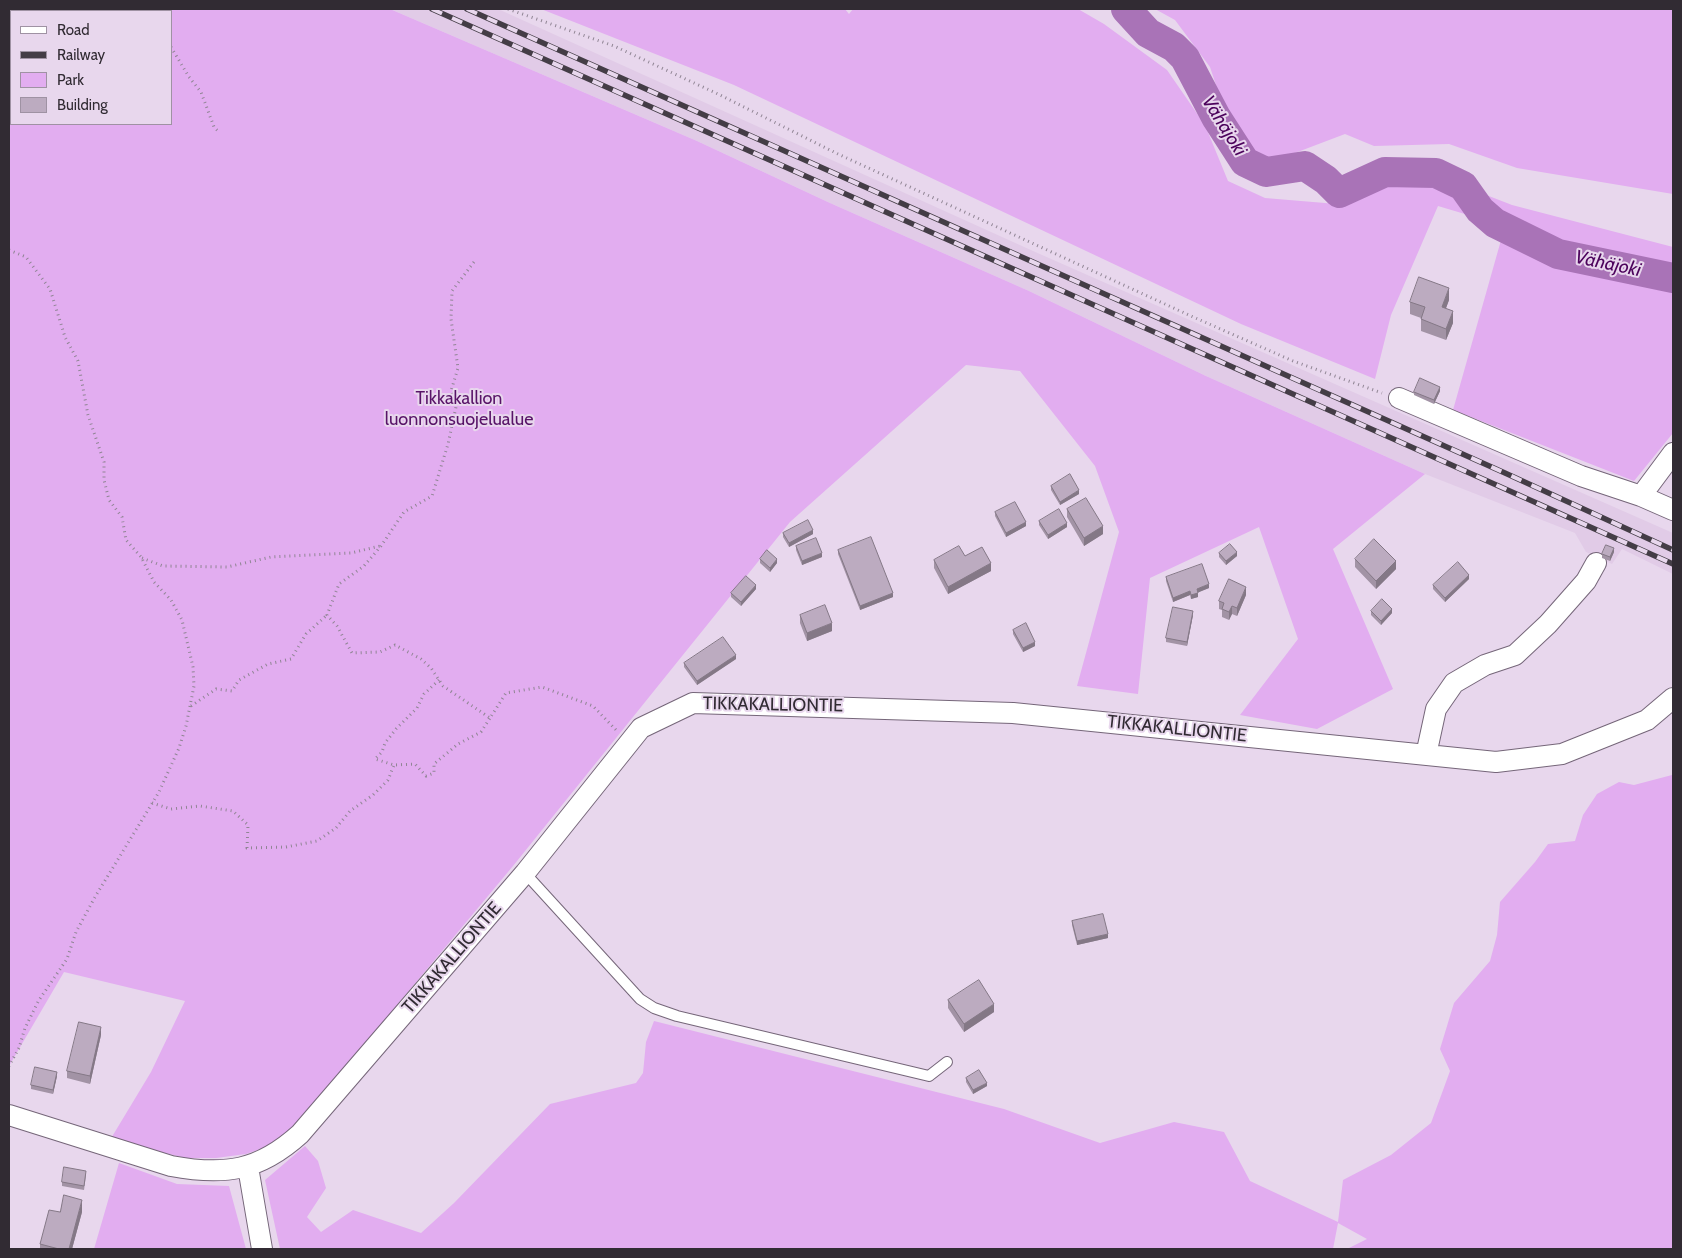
<!DOCTYPE html>
<html>
<head>
<meta charset="utf-8">
<style>
  body { margin:0 }
  #map { position:relative; width:1682px; height:1258px; overflow:hidden; background:#e8d7ed; font-family:Cabin,sans-serif }
  canvas { display:block }
  .frame { position:absolute; inset:0; border:10px solid #312b33; pointer-events:none }
  .legend { position:absolute; left:10px; top:10px; width:162px; height:115px; box-sizing:border-box; background:#e8d7ed; border:1px solid #9f92a3; margin:0; padding:6px 9px; list-style:none; font-size:15px; color:#312b33 }
  .legend li { display:flex; align-items:center; gap:10px; height:25px }
  .legend b { width:25px; border:1px solid #9f92a3 }
</style>
</head>
<body>
<div id="map">
<canvas width="1682" height="1258"></canvas>
<div class="frame"></div>
<ul class="legend">
<li><b style="height:6px;background:#fff"></b>Road</li>
<li><b style="height:6px;background:#443d46"></b>Railway</li>
<li><b style="height:14px;background:#e2adf0"></b>Park</li>
<li><b style="height:14px;background:#bcabc0"></b>Building</li>
</ul>
</div>
<script>
const ctx = document.querySelector('canvas').getContext('2d');
ctx.lineJoin = 'round';
function fillPath(path, color) {
  ctx.fillStyle = color;
  ctx.fill(path, 'evenodd');
}
function stroke(path, color, width, dash) {
  ctx.strokeStyle = color;
  ctx.lineWidth = width;
  ctx.lineCap = dash ? 'butt' : 'round';
  ctx.setLineDash(dash || []);
  ctx.stroke(path);
}
function label(font, color, halo, rows, align = 'center') {
  ctx.font = font + ' Cabin,sans-serif';
  ctx.lineWidth = 4;
  ctx.setLineDash([]);
  ctx.textBaseline = 'middle';
  ctx.strokeStyle = halo;
  ctx.fillStyle = color;
  for (const [text, x, y, turn = 0] of rows) {
    ctx.save();
    ctx.translate(x, y);
    ctx.rotate((+turn || 0) * Math.PI / 180);
    ctx.textAlign = isNaN(turn) ? turn : align;
    if (halo) ctx.strokeText(text, 0, 0);
    ctx.fillText(text, 0, 0);
    ctx.restore();
  }
}
fillPath(new Path2D(`
  M390,9H498L1033,251L1673,533V574L1622,549L1612,564L1586,552L1575,533L1425,474L1206,376L1029,291L830,203L697,141Z`), '#e1cbe7');
fillPath(new Path2D(`
  M9,9H390L697,141L830,203L1029,291L1206,376L1425,474L1333,549L1393,689L1317,729L1240,715L1298,639L1259,527L1150,578L1138,694L1077,686L1119,532L1095,466L1020,371L966,365L790,522L513,866L297,1125L275,1144L246,1154L216,1158H186L110,1140L151,1072L185,1001L64,972L9,1066ZM11,11H171V124H11Z
  M541,9H845L849,14L853,9H1078L1104,24L1167,70L1205,125L1228,181L1265,198L1337,204L1368,167L1440,177L1512,205L1673,247V433L1634,481L1453,410L1505,226L1438,206L1391,315L1375,379L1241,324L734,85Z
  M1155,9H1673V194L1517,168L1449,144L1374,146L1345,134L1287,156L1255,158L1229,124L1210,67L1175,20Z
  M1672,775L1673,1249H1347L1367,1239L1338,1223L1333,1249H280L265,1180L305,1146L318,1161L326,1188L307,1217L321,1232L353,1210L421,1233L454,1203L550,1104L636,1083L643,1073L646,1042L654,1021L1004,1109L1100,1143L1174,1122L1224,1132L1250,1181L1338,1222L1343,1180L1391,1155L1431,1123L1450,1071L1440,1049L1454,1003L1490,961L1497,935L1500,902L1535,862L1548,844L1575,841L1583,815L1597,794L1619,782L1634,785Z
  M119,1163L177,1184L229,1186L246,1249H94Z`), '#e2adf0');
stroke(new Path2D(`
  M1126,9L1148,33L1174,47L1185,58L1216,117L1245,162L1266,172L1305,166L1326,180L1339,193L1385,172L1436,173L1463,186L1480,210L1495,223L1558,254L1673,278`), '#a973b7', 30);
const service = new Path2D(`
  M525,873L640,999L654,1008L677,1016L929,1076L947,1062`);
const minor = new Path2D(`
  M1399,398L1581,476L1641,496L1673,510
  M1641,496L1673,453
  M1426,755L1436,709L1454,683L1485,665L1515,655L1548,624L1586,581L1596,563
  M9,1115L171,1166C225,1176 259,1171 300,1134L525,873L641,728L693,703L1013,713L1496,762L1562,754L1647,720L1673,698
  M248,1167L262,1249`);
stroke(service, '#756679', 12);
stroke(minor, '#756679', 22);
stroke(new Path2D(`
  M143,9L144,11
  M508,9L614,46L718,94L838,154L1191,316L1293,361L1382,393
  M171,47L189,77L201,92L214,127L220,133
  M9,250L26,257L50,289L65,337L78,361L88,415L104,462V480L109,500L122,517L126,540L141,557L154,582L171,600L182,620L193,667L194,686L186,726L179,748L159,792L95,897L76,932L67,959L39,1000L25,1028L19,1048L9,1066
  M474,262L452,291L451,319L458,368L451,391L456,407L448,444L432,496L404,512L381,546L364,566L339,584L327,615L337,626L352,653L380,652L395,645L421,659L431,668L443,686L490,718L506,693L542,687L593,706L618,732
  M142,558L163,566L227,567L271,557L351,553L380,546
  M439,680L424,694L417,708L396,729L385,743L382,752L375,759L394,765L415,764L426,776L434,773V764L458,744L481,732L490,718
  M191,706L216,689L232,691L239,680L268,664L291,659L306,634L327,615
  M152,803L171,809L200,806L233,811L248,825L247,848L286,847L317,841L336,828L350,811L373,795L388,780L394,765`), '#908594', 3, [1, 4]);
stroke(service, '#fff', 10);
stroke(minor, '#fff', 20);
const rail = new Path2D(`
  M432,9L1673,564
  M467,9L1505,473L1673,550`);
stroke(rail, '#443d46', 5.5);
stroke(rail, '#e8d7ed', 4, [11]);
fillPath(new Path2D(`
  M1449,300L1446,308L1453,323L1446,340L1421,331V318L1410,314V302Z
  M1440,391L1434,404L1414,395V392Z
  M1051,486L1079,494L1060,505L1051,490Z
  M1067,509L1103,534L1084,546L1067,517Z
  M995,512L1026,526L1006,537L995,516Z
  M1039,521L1067,527L1048,539L1039,525Z
  M783,533L813,534L789,547L783,537Z
  M796,546L822,557L802,565L796,550Z
  M838,550L893,597L860,610L838,554Z
  M1614,552L1610,561L1602,558V554Z
  M1219,553L1237,556L1226,565L1219,557Z
  M965,556L991,571L948,594L934,568V560Z
  M760,559L777,563L770,572L760,563Z
  M1355,559L1396,569L1376,589L1355,567Z
  M1166,577L1209,588L1198,592V597L1191,599L1190,595L1173,602L1166,581Z
  M1469,579L1445,602L1433,589V585Z
  M756,589L741,606L731,597V593Z
  M1246,595L1237,616L1232,614L1229,620L1222,617V610L1219,609V601Z
  M1371,611L1392,613L1381,625L1371,615Z
  M800,615L832,631L807,641L800,623Z
  M1193,615L1187,646L1166,642V638Z
  M1013,630L1035,646L1023,652L1013,634Z
  M736,659L697,685L684,667V663Z
  M1072,921L1108,938L1077,945L1072,925Z
  M948,1000L994,1012L964,1032L948,1008Z
  M101,1035L90,1084L67,1078V1071Z
  M57,1076L53,1094L31,1089V1085Z
  M966,1078L987,1086L973,1094L966,1082Z
  M86,1175L84,1190L62,1186V1182Z
  M60,1212H82L72,1249H40V1244Z`), '#a293a5');
fillPath(new Path2D(`
  M1449,288V300L1442,319V307Z
  M1453,311V323L1446,340V329Z
  M1440,387V391L1434,404V400Z
  M1079,490V494L1060,505V502Z
  M1026,522V526L1006,537V533Z
  M1067,523V527L1048,539V535Z
  M1103,526V534L1084,546V538Z
  M813,530V534L789,547V543Z
  M1614,548V552L1610,561V557Z
  M1237,552V556L1226,565V561Z
  M822,553V557L802,565V561Z
  M777,559V563L770,572V568Z
  M1396,561V569L1376,589V581Z
  M991,563V571L948,594V587Z
  M1469,575V579L1445,602V598Z
  M1209,584V588L1197,593V589Z
  M756,585V589L741,606V602Z
  M1246,587V595L1237,616V608Z
  M1190,591V595L1173,602V598Z
  M893,593V597L860,610V606Z
  M1198,593V597L1191,599V595Z
  M1232,606V614L1229,620V612Z
  M1392,609V613L1381,625V621Z
  M1193,611V615L1187,646V642Z
  M832,623V631L807,641V633Z
  M1035,642V646L1023,652V648Z
  M736,655V659L697,685V681Z
  M1108,934V938L1077,945V941Z
  M994,1004V1012L964,1032V1024Z
  M101,1027V1035L90,1084V1076Z
  M57,1072V1076L53,1094V1090Z
  M987,1083V1086L973,1094V1090Z
  M82,1200V1212L72,1249H69Z`), '#847886');
const building = new Path2D(`
  M1419,277L1449,288L1442,307L1453,311L1446,329L1421,319L1425,307L1410,302Z
  M1420,378L1440,387L1434,400L1414,392Z
  M1070,474L1079,490L1060,502L1051,486Z
  M1086,498L1103,526L1084,538L1067,509Z
  M1015,502L1026,522L1006,533L995,512Z
  M1059,509L1067,523L1048,535L1039,521Z
  M808,520L813,530L789,543L783,533Z
  M871,537L893,593L860,606L838,550Z
  M816,538L822,553L802,561L796,546Z
  M1374,539L1396,561L1376,581L1355,559Z
  M1230,544L1237,552L1226,561L1219,553Z
  M1606,545L1614,548L1610,557L1602,554Z
  M959,546L965,556L982,547L991,563L948,587L934,560Z
  M767,550L777,559L770,568L760,559Z
  M1458,562L1469,575L1445,598L1433,585Z
  M1202,564L1209,584L1197,589L1198,593L1191,595L1190,591L1173,598L1166,577Z
  M746,576L756,585L741,602L731,593Z
  M1229,579L1246,587L1237,608L1232,606L1229,612L1222,609L1224,603L1219,601Z
  M1382,599L1392,609L1381,621L1371,611Z
  M825,605L832,623L807,633L800,615Z
  M1173,607L1193,611L1187,642L1166,638Z
  M1026,623L1035,642L1023,648L1013,630Z
  M723,637L736,655L697,681L684,663Z
  M1103,914L1108,934L1077,941L1072,921Z
  M979,980L994,1004L964,1024L948,1000Z
  M79,1022L101,1027L90,1076L67,1071Z
  M35,1067L57,1072L53,1090L31,1085Z
  M979,1070L987,1083L973,1090L966,1078Z
  M64,1167L86,1171L84,1186L62,1182Z
  M64,1195L82,1200L69,1249H59L40,1244L49,1210L60,1212Z`);
fillPath(building, '#bcabc0');
stroke(building, '#847886', 1);
label('18px', '#581368', '#e8d7ed', [
  ["Tikkakallion",459,399],
  ["luonnonsuojelualue",459,420]
]);
label('18px', '#312b33', '#e8d7ed', [
  ["TIKKAKALLIONTIE",773,705,1],
  ["TIKKAKALLIONTIE",1177,729,6],
  ["TIKKAKALLIONTIE",452,958,-49]
]);
label('italic 19px', '#4c035c', '#e8d7ed', [
  ["Vähäjoki",1224,126,58],
  ["Vähäjoki",1608,264,12]
]);
</script>
</body>
</html>
